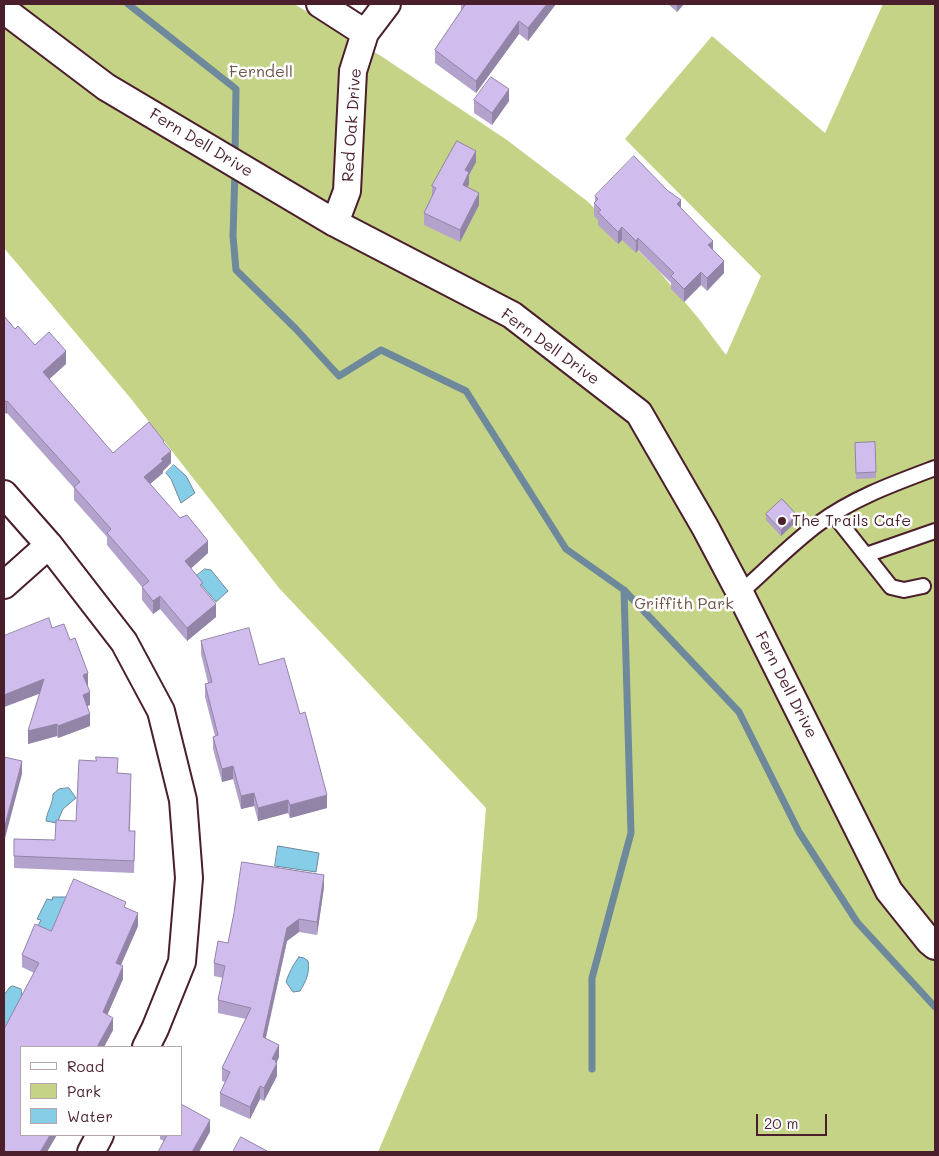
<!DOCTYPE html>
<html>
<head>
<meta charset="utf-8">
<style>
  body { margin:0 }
  #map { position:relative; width:939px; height:1156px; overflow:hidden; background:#fff; font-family:Mali,sans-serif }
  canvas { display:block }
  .frame { position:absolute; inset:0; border:5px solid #4a1f2b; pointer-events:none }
  .legend { position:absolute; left:20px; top:1046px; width:162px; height:90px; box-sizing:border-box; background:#fff; border:1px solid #b7a5aa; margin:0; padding:6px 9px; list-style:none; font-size:15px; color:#4a1f2b }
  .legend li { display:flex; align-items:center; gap:10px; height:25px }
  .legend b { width:25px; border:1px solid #b7a5aa }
  .scale { position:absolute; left:756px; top:1114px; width:71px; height:22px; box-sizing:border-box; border:2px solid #4a1f2b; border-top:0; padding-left:6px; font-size:15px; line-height:18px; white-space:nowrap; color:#4a1f2b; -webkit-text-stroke:4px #fff; paint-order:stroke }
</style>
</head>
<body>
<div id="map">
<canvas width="939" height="1156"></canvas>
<div class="frame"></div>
<ul class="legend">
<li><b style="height:6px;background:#fff"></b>Road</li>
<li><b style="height:14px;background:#c5d387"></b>Park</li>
<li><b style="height:14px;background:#86cee7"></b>Water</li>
</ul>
<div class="scale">20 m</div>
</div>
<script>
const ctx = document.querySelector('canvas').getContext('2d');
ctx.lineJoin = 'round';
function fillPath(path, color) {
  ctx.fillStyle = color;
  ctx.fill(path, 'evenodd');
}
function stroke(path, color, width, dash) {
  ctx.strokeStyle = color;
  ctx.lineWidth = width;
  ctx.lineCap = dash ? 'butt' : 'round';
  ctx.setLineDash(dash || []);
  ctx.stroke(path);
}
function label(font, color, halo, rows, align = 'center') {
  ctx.font = font + ' Mali,sans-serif';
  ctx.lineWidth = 5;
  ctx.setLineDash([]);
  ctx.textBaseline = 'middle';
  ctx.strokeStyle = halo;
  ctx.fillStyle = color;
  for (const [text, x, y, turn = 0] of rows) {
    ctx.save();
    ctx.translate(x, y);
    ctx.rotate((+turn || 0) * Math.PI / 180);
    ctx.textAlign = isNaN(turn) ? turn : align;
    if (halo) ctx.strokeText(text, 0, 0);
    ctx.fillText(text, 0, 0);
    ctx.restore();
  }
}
fillPath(new Path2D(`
  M4,4H294L381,56L507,140L587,201L658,270L699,319L726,355L761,276L625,139L712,36L825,133L883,4H935V1152H378L477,918L486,808L279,588L132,400L4,248Z`), '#c5d387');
const water = new Path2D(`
  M174,465L186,476L195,493L181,503L171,479L166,473Z
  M205,569L211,570L228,591L216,602L195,577Z
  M69,788L76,798L63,809L57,823L46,821C47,810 53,805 53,794L59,789Z
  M278,846L319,853L316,872L275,866Z
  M53,897H71L53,934L38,926L41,920L37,919L47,899L52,900Z
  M299,957L304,958L308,961C310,973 306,981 300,991L293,992L286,982C288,975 294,963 299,957Z
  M13,986L21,989C25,1002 10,1023 4,1034V995L10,987Z`);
fillPath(water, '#86cee7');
stroke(water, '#6e889c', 1);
stroke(new Path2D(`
  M128,4L236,89L235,156
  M235,170L233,236L236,270L296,329L339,376L381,350L466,391L566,549L624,590L739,712L799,832L857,922L935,1007
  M592,1069V978L631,833L624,590`), '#6e889c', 7);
const lane = new Path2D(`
  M834,515L891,587L904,590L923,586
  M866,555L935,531
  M740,593C766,570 790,545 818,524C853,498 895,483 935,468`);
const street = new Path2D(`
  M320,4L365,33
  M4,10L106,87L335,223L512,315L639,413L705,527L740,593L889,891L929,941L935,946
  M335,223L347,191L353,71L365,33L387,4
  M4,494L49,545L124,642L161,711L183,800L189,878L182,962L155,1029L146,1047
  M4,585L49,545
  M91,1152L100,1135`);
stroke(lane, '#4a1f2b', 18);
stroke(street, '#4a1f2b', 30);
stroke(lane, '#fff', 14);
stroke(street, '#fff', 26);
fillPath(new Path2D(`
  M461,4H559H556L528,41L519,34L476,93L435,63V50L461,11Z
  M668,4H684L677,12Z
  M474,100L509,101L492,125L474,113Z
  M476,162L469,175V184L467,187L479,205L460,242L424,225V213L432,197V186Z
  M595,196L681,208L713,249L724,273L707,291L701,285L684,302L671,289V283L638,250L636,253L622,240L618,244L598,225V220L594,216V203L595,202Z
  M4,316L15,329L35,345L66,364L49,379L113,453L164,443L171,463L163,471V473L150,484L208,553L191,568L203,589L216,617L187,641L160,609L153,614L142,600V587L107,545V537L74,500V488L7,413L6,414L4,412Z
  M855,449L876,472V478L856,479Z
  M766,514L797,521L781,536L766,520Z
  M52,628L88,685H87L90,705L87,706L90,726L58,738L57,736L28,744L40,693L4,707V636Z
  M201,641L259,665L327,808L290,818L288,813L258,821L254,806L241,809L233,779L222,782L213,749V737L215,736L205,697V684L208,683L201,654Z
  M118,773L131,786L130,831L135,843L134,873L14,868V839L55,840L76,821Z
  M324,887L317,935L299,932L287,941L266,1038L279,1057L276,1063L277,1076L264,1101L260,1099L250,1119L220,1106V1093L225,1082L222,1081V1068L246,1019L218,1013V1000L223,978L214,976V963L228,943L234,913Z
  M126,908L138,926L121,965L123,979L107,1015L113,1030L104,1047H21L34,973L22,967V955L51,931Z
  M210,1132L164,1141L160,1139V1135H181Z`), '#b3a3cc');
fillPath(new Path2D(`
  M547,4H556L528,41V28Z
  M677,4H684L677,12Z
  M519,21V34L476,93V81Z
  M509,89V101L492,125V113Z
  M476,151V162L469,175V184L463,197V185L465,170Z
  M479,193V205L460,242V230Z
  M681,200V213L677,204Z
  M622,227V240L618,244V232Z
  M638,238V250L636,253V241Z
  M713,241V253L708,245Z
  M724,261V273L707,291V278Z
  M701,272V285L684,302V289Z
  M66,351V364L43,385V372Z
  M7,401V413L6,414V402Z
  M171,451V463L163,471V473L144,489V477L161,459Z
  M797,515V521L781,536V530Z
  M208,541V553L185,574V561Z
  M160,596V609L153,614V601Z
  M216,604V617L187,641V628Z
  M88,673V685L83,687V675Z
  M44,679V692L4,707V695Z
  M90,692V705L83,708V695Z
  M90,714V726L58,738V726Z
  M57,724V736L28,744V731Z
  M22,761V774L4,842V829Z
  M233,766V779L222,782V769Z
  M254,793V806L241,809V796Z
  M327,795V808L290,818V805Z
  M288,800V813L258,821V808Z
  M324,875V887L317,935V922Z
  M138,913V926L116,976V963Z
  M299,919V932L287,941L263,1049V1037L287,928Z
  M123,966V979L103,1025V1012Z
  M113,1018V1030L104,1047H97Z
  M279,1045V1057L276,1064L277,1063V1076L264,1101V1088L272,1059Z
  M260,1086V1099L250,1119V1107Z
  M210,1120V1132L199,1152H192Z
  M50,1135H57L47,1152H40Z`), '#9284a6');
const building = new Path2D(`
  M466,4H547L528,28L519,21L476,81L435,50Z
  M491,77L509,89L492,113L474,100Z
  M457,141L476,151L465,170L469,172L463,185L479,193L460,230L424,213L436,188L432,186Z
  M634,156L667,190L681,200L677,204L713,241L708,245L724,261L707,278L701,272L684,289L671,276L674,273L638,238L636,241L622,227L618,232L598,212L601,210L594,203L598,199L595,196Z
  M4,316L15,329L18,326L35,345L49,332L66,351L43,372L113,453L149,422L164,441L163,442L171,451L161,459L163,461L144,477L180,518L187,515L208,541L185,561L203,583L200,585L216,604L187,628L160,596L153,601L142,587L149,581L107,533L111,529L74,487L80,482L7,401L6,402L4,399Z
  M875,442L876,472L856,473L855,443Z
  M782,499L797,515L781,530L766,514Z
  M49,618L52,628L64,624L70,640L75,638L88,673L83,675L90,692L83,695L90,714L58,726L57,724L28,731L44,679L4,695V636Z
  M249,628L259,665L284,658L300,714L305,712L327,795L290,805L288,800L258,808L254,793L241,796L233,766L222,769L213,737L218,735L205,684L212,682L201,641Z
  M4,757L22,761L4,829Z
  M96,757L118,758L117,773L131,774L129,831H135L134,861L14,856V839L55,840L56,820L76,821L79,760L96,761Z
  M242,862L324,875L317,922L299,919L287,928L263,1037L279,1045L272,1059L276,1060L275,1062L277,1063L264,1088L260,1086L250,1107L220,1093L230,1072L222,1068L251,1008L218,1000L225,966L214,963L218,941L228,943L234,913Z
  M74,879L126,902L124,907L138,913L116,963L123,966L103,1012L113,1018L97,1047H21V1135H50L40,1152H4V1029L39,963L22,955L35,924L51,931Z
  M181,1104L210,1120L192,1152H193H158L167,1135H181Z
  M241,1137L267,1151L266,1152H233Z`);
fillPath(building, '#d0bded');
stroke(building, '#9284a6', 1);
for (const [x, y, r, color] of [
  [782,521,5,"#4a1f2b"]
]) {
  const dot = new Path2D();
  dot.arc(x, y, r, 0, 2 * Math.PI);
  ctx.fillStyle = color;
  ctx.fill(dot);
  stroke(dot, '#fff', 2);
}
label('16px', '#6f5547', '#fff', [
  ["Ferndell",261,72],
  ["Griffith Park",684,604]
]);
label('16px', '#4a1f2b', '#fff', [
  ["Red Oak Drive",352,125,-86],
  ["Fern Dell Drive",201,143,31],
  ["Fern Dell Drive",550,347,36],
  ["Fern Dell Drive",786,685,63]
]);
label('16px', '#4a1f2b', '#fff', [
  ["The Trails Cafe",792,521]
], 'left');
</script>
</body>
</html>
